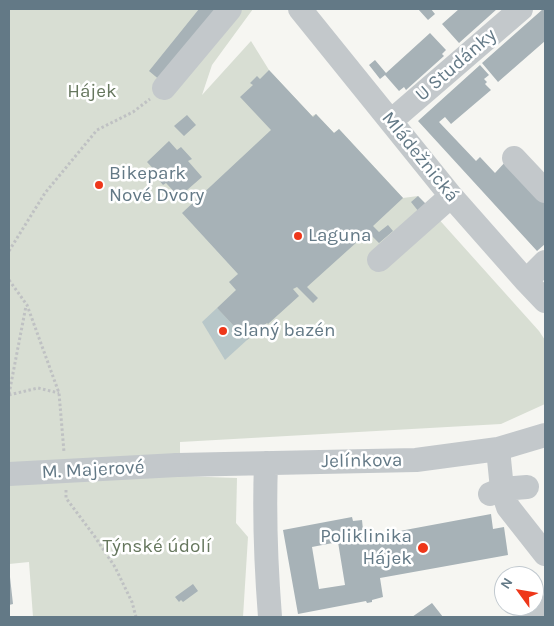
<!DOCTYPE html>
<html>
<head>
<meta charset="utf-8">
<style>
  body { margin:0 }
  #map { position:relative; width:554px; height:626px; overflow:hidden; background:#f6f6f2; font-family:Karla,sans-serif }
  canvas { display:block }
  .frame { position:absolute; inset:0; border:10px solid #637986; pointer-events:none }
  .north { position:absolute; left:494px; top:566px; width:50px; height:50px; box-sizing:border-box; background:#fff; border:1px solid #c1c9cf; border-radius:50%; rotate:302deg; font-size:14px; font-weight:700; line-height:20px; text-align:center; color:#637986 }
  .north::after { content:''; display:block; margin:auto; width:18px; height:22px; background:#ee371a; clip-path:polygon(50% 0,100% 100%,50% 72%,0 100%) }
</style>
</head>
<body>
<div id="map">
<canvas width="554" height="626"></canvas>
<div class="frame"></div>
<div class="north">N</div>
</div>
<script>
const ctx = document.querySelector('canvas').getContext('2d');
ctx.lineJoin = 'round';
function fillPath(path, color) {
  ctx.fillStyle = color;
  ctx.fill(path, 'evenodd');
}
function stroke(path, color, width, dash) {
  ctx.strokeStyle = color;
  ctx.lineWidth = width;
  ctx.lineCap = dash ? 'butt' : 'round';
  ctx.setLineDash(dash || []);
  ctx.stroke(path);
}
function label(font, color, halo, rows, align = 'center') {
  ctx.font = font + ' Karla,sans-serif';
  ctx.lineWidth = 5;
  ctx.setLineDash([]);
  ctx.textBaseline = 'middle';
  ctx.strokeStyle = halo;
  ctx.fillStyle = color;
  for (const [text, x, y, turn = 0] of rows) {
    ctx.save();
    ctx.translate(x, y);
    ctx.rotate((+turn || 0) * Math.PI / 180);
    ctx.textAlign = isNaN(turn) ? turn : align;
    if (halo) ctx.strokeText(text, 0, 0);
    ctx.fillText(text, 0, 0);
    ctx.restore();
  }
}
fillPath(new Path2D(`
  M9,9H253L212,65L202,95L251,41L269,70L312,116L316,114L334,133L339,129L403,198L418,196L539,331L545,340V404L501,424L180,442V476L237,478L236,523L248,537L243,617H33L29,562L9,564Z`), '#d8ded3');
fillPath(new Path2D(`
  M217,308L247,340L225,360L202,322Z`), '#b8c7c9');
fillPath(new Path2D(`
  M199,9H218L161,81L149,71Z
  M418,9H431L435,14L428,20Z
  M459,9H497L459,43L442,24Z
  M543,9H545V41L498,82L482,63Z
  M430,33L446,50L442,54L444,56L406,90L404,87L399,91L385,75L380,79L369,65L375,60L386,73Z
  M480,65L489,75L484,79L487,82L485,84L491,90L451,124L445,117L439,122L476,161L480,157L495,173L507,160L545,201V244L537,251L418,121Z
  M269,70L313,117L316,114L334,133L339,129L403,198L373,226L379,232L388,225L393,231L379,243L368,232L307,287L318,298L313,303L297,287L293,289L299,296L268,324L267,323L247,340L217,308L236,290L229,282L238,274L182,213L271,130L240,97L253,85L250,83L257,76L260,79Z
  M187,115L196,125L184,136L174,126Z
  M169,141L177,150L181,147L192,159L188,161L202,177L179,197L166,183L163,185L158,179L160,176L147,162Z
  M418,196L427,205L419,212L411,202Z
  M491,514L493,529L504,527L508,555L380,578L383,597L372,600V602L367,603L366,601L298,614L283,530L352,517L353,521L362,520L363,530L360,531L362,538ZM338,542L345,585L319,589L312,547Z
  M9,577H10L13,604L9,605Z
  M193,584L198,591L183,602L181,600L179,602L175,597Z
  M432,603L443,617H412Z`), '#a7b2b7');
stroke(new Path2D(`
  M9,251L45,193L97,130L133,112L150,99
  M9,280L27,305L59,393L64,452
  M9,394L26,306
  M9,395L38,388L59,393
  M66,490V498L95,537L115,567L132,602L136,617`), '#bfc1c3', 3, [2.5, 2.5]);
stroke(new Path2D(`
  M300,9L451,196L526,281L545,301
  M164,88L230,9
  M391,121L521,9
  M514,158L545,191
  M379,260L451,196
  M526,281L545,262
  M498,449L502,489L508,507L545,554
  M266,463C264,515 266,566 270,617
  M177,465L416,460L498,449L545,435
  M490,494L502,489L527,487
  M532,617L545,607`), '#c3c8cb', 24);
stroke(new Path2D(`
  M9,474L177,465`), '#c3c8cb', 24);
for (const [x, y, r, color] of [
  [99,185,5,"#ee371a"],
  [298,236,5,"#ee371a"],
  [223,331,5,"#ee371a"],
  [423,548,6,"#ee371a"]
]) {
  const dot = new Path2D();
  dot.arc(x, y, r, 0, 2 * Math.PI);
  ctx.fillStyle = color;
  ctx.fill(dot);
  stroke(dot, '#fff', 2);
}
label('19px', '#637986', '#fff', [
  ["U Studánky",456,65,-41],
  ["Mládežnická",420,157,51],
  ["Jelínkova",362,461,-1],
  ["M. Majerové",93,470,-3]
]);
label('19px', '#66775e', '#fff', [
  ["Hájek",92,92],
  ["Týnské údolí",157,547]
]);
label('19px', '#637986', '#fff', [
  ["Bikepark",109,174],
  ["Nové Dvory",109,196],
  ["Laguna",308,236],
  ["slaný bazén",233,331],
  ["Poliklinika",412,537,"right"],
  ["Hájek",412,559,"right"]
], 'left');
</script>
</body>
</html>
